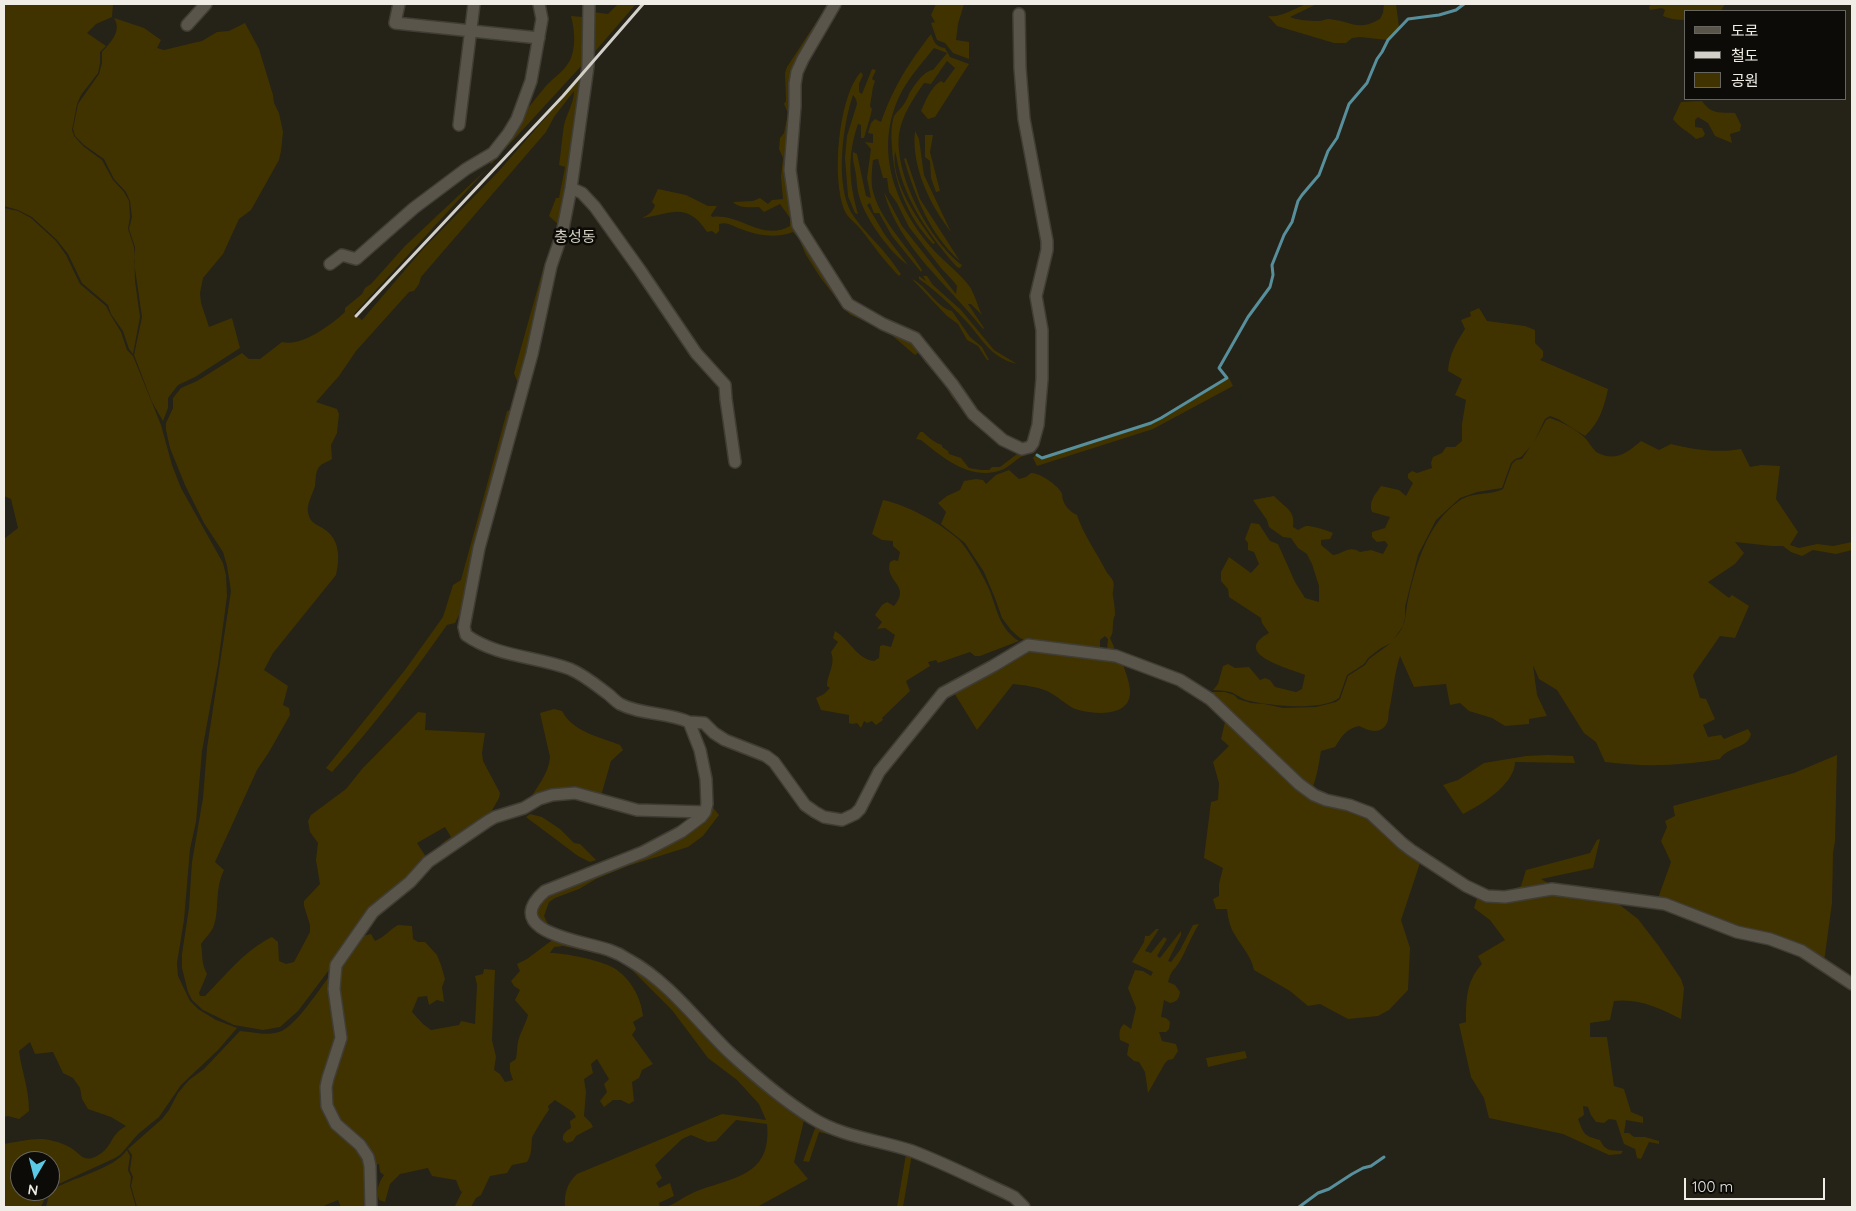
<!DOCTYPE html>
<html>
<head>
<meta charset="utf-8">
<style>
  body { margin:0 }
  #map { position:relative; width:1856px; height:1211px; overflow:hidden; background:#252217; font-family:Quicksand,"Noto Sans KR",sans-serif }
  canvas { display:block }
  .frame { position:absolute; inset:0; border:5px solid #efede6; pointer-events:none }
  .legend { position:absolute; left:1684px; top:10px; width:162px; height:90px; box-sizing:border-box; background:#0c0b07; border:1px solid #676560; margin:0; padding:6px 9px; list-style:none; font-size:15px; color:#efede6 }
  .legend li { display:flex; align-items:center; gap:10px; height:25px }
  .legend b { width:25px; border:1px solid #676560 }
  .north { position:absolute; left:10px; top:1151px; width:50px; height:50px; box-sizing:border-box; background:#0c0b07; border:1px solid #676560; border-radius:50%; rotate:188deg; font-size:14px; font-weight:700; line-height:20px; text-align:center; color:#efede6 }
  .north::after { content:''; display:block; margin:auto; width:18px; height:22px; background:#5bc8e6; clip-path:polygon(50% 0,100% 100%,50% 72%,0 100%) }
  .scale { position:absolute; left:1684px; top:1178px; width:141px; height:22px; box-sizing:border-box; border:2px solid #efede6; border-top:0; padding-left:6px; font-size:15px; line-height:18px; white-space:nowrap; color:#efede6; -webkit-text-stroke:4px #0c0b07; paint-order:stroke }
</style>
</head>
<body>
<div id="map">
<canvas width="1856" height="1211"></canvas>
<div class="frame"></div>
<ul class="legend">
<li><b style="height:6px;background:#59554a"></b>도로</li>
<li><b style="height:6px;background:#d2d0c8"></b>철도</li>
<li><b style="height:14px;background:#403300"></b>공원</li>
</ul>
<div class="north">N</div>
<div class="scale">100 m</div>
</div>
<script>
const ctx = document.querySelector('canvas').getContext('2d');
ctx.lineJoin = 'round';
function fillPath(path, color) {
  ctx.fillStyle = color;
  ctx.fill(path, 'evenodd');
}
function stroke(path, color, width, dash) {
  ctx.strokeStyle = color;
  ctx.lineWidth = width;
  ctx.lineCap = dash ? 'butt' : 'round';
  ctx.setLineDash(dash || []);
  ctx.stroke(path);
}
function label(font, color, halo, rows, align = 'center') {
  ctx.font = font + ' Quicksand,"Noto Sans KR",sans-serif';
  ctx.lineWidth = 5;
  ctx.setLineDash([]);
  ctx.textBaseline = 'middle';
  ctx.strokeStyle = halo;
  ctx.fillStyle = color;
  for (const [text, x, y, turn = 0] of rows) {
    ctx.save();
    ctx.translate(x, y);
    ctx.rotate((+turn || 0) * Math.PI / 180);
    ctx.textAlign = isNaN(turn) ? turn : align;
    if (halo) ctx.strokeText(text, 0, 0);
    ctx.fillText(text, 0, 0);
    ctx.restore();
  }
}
fillPath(new Path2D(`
  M4,4H113L112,17L96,24L87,33L106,46L100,52V63L98,73L81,95L77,104L72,130L74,136L83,146L102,160L113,180L124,192L129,201L130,217L128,229L134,247L135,281L140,317L133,354L129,349L123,331L111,314L108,305L82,283L68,254L57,240L32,217L18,210L4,206Z
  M618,4H636L592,55L593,12L608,14Z
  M828,4H833L801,59L791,205L842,301L913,340L955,393L1027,455C1017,457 1013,464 1004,469C973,483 943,458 921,440L916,439L920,432H923C929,438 935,443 942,445V447L948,451L949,454L961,458L969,468L981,470H989L992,467H1000L1017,454L1016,452L999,444L976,426L952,397L943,382L924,361L922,355L919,352L915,355L888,332L851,315L845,310L820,277L806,255L799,239L793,232C775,239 755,235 738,228C731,225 727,222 719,224V231L716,234L712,231L707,232C686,200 670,215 642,218C648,215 653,212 655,205L652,202L658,189L686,195L708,206H717L711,215L712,217C740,213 762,242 790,226V218L780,204L764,212L759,207C750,207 740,209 733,202L753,201L760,198L768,204L772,200L783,199L781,177L783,158L779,149L780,138L784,133L788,113L784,104L786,101L785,73L787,67Z
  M936,4H964L958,24L956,40L969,42V59L953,53L945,43L937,40L931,23L935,22L931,15Z
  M1307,4H1317L1290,17C1296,20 1311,21 1318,21C1322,21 1326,19 1329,19C1351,21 1357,32 1380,19L1383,13L1384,4H1396L1399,27L1387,40L1360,37L1352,38L1346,43H1334L1277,26L1268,16C1282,18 1294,8 1307,4Z
  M1651,4H1725L1721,11H1685V20C1678,20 1670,19 1663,16L1665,10L1662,8L1650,10L1649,7Z
  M571,16L583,17V64L354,314L362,320L423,249L498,172L583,75C574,125 568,175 560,226L549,216L556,198H559L565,167L559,165C561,152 562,138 564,125C567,113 574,103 574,91L554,117L546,132L421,277L419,284L414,291L409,292L356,351L339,376L316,402L337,409L339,414L337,433L331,445L332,459C328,462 322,463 319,467C315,473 316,479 315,486C312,496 305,506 309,516C311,523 318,525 324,529C340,539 340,558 336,575L273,653L264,670L288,686L283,705L289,708L290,715L269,752L257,770L215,862L224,870C214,891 220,911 213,928C210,934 204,939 201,944C203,956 201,963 207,974L199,993L200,996H205C226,975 245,950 272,937L278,942L279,961L286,964L294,962L310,932V925L304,906V901L320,884L316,860L318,843L310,832L308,821L311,815L346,789L362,769L418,712L426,713L425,730L485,733L482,753L483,761L500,793L499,798L487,819L445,849L441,844L451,837L445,827L417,843L428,860L423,863L332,966L298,1011L280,1027L263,1030L234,1025L203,1010L192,1000L188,992L182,968V954L189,908L192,862L203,798L207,748L231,591L227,566L223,552L204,523L185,485L170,448L166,430V423L173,408V398L181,388L197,381L242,353L249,359H260L282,342C302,347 331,325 345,312V308L362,294L365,288L371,284L405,246L491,165L489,157C508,134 526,110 545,87C554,77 569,68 572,55C576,42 574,28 571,16Z
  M114,18L144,28L161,40L157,48L164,50L193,43L202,41L217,32L229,31L245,23L259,49L273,95L274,103L279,113L283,132L281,151L279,160L251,210L239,219L223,254L203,278L200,293L201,303L209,327L232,318L240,348L195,377L178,385L168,398V408L163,421L152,402L134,355L142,317L134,262L135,247L129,229L132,217L130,201L126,192L114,179L104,159L84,145L75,136L73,129L78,104L99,74L102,63V52C111,42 122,31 114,18Z
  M931,34C934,42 936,47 945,48L950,57L969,64L935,117L928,119L921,111C926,100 930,88 941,81L944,83L955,68L947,61L931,84L924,83C913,99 902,115 899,134C894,175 930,241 962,265L960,268L957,267C933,240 910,208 900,173C898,166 897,158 895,151C890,181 918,220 935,243L933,244C908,217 894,184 892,147C891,136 891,126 894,116C897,111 901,109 904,104C906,101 908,97 909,94C914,86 923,71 933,70L947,53L934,48C923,62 911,75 902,91C873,146 893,202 930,246C942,260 959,272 970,287C975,295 978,307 982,315L971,304H968L984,328L983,329C949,286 898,246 884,192L902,226L956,294L957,286L954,282L941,268L909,227L897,203L889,192L887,178H883L878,159L873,160C872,169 871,178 872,187C878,218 906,244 922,270L921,272L892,236L879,213H874L870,203L867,205L885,235L908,265C890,253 866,219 860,199C857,191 857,183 856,175C855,167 852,160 853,152L857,154L866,196L871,198L867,178L871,149L865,142L873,143V134L868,133L871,123L875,119L881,122C894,86 908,64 931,34Z
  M872,69L876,70L872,79L875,81L873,87L870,106L872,109L871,114L864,138H861V125L858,124C847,156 849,182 858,214L855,213L848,196L845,158L847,136L857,104L856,99L853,95C843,124 836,178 849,208C856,224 879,244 890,259C894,264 897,269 901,274L899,276C883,260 872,243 858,226C854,222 850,219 847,215C830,186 838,96 861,72L863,75L859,84V92L862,94Z
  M1702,101C1712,115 1719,112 1735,113L1741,125L1740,131L1730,134L1732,143L1715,136L1708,123L1698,117L1695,120V127L1702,128L1705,134L1703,137L1696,139C1687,130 1680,129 1673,119L1681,102Z
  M915,131L919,139L924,175L951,232C930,205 911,166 915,131Z
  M925,135H933L930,152L940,191L936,192L931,178L930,161L925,157Z
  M906,158L920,199L960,261C930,235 915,196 904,159Z
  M4,208L18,211L31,218L56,241L66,255L80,284L106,306L110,314L121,332L127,350L133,356L161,425L172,465L181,488L223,563L226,575L227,596L218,664L202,751L196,822L190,849L184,920L177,963L178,976L190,1001L198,1009L216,1020L237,1028L218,1050L181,1085L159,1117L138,1134L121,1154L115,1158L50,1188V1161H20V1191H48L41,1207H4V1144C19,1142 38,1136 53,1141C59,1142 66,1145 71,1148C81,1154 83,1163 97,1156C110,1149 110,1140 117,1133C119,1130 123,1128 126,1126L111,1117L88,1109L82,1099L80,1088L73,1078L63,1073L53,1052L35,1054L30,1042L19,1051C22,1073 29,1088 29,1111L19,1119L8,1116L4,1117V539L18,528L11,499L4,496Z
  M545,262H548L521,382L517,381L514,373Z
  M919,276L926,281L923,276H927L933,285L961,310L994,350L1017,364C989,357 983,339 965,320C951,305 936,291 919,279Z
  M912,279C926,285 937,308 952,311L970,337L982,347L989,360H987L978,346L967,340L958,324L947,316Z
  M1479,308L1487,321L1525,326L1535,330V343L1543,351V357L1540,360L1608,389C1604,408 1599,423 1585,436L1558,419L1550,416L1545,419L1534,442L1546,420L1550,418C1562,422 1576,429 1585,438C1589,442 1593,450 1598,453C1616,462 1628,452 1641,441L1659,450L1671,444C1695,450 1717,453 1741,449L1750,467L1761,465L1780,466L1776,499L1798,532L1790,545L1799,548L1817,544L1833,546L1852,542V550L1836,554L1813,550L1802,556L1791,552L1783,546H1772L1735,542L1744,553L1735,564L1708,582L1729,598L1732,595L1749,606L1735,638L1720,636L1693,675L1700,698L1706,699L1715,719L1703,725L1708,737L1721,735L1724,739L1748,729L1751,734C1748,749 1728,746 1720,759C1682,766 1643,767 1605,762L1596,742L1584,733L1557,690L1539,679L1533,665L1537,695L1547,716L1529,719V724L1505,726L1492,718L1469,711L1460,703L1450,705L1446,684L1414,687L1400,656C1394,674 1393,693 1389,711C1388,715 1389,720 1387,723C1381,735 1369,731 1359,726C1346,729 1342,736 1335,747L1321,751C1319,763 1317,777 1312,789L1205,692H1225L1234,695L1238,699L1251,703L1264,704L1283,708L1316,707L1336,702L1340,699L1348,676L1365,665L1369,659L1391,643L1381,648L1368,658L1364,664L1347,675L1339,698C1322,711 1271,706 1250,701C1243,700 1239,696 1233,693C1226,690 1220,691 1213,690L1218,684L1223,666L1228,664L1235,668L1249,667L1260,680L1265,678L1270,680L1275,687L1296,692L1302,689L1305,675C1289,668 1230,654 1269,633L1262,623L1261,618L1229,597L1228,589L1221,581V572L1229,557L1251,573L1259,564L1254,552L1248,550V543L1245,539L1251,523L1259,524L1270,541L1278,544L1295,582L1305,598L1319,602V586L1312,564L1307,554L1298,548L1291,538L1283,537L1269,527L1267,520L1253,500L1274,496C1284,507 1296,510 1293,527L1298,530C1300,529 1305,526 1306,526C1310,525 1330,531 1333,533L1330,539L1321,540V545L1333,555C1344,554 1348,545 1360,552L1371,550L1383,554L1388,545L1385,541L1377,542L1372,537V532L1385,528L1390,517L1372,512C1368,501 1376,494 1381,486L1399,490L1406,496L1413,483L1408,478V474L1412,471L1417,473L1432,468L1431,463L1433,457L1442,453L1446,447H1455L1462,441V424L1466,400L1455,395L1462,379L1448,371C1449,355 1456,343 1465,329L1461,320L1471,316L1470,312ZM1530,447L1522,459L1516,460L1512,464L1503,489C1490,496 1473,491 1459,501C1427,524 1416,564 1408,600C1404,618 1408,624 1394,639L1403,626L1405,618V607L1418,555L1436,520L1460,498L1477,492L1502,488L1511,463L1515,459L1521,457Z
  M1229,378L1233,386L1153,429L1037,466L1033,458L1035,455L1042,459L1151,424L1162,419Z
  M512,410L466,601L455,623L447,625C411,676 374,726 332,772L326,768L405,670L443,617L453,585L461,580L507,411Z
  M1009,470L1019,479L1026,477L1031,473C1038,472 1058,485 1061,492C1063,495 1062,498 1063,500C1065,507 1071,512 1077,515C1083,534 1097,553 1106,571C1108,575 1111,576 1113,581C1115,586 1112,591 1113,596C1114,602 1115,608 1115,615C1111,623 1115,632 1110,638L1114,647L1113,650L1107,649L1108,639L1105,636L1100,640V653L1029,642L1020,638L1011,630L1002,618L995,598L984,572L965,543L941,524L946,512L938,503L947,496L960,490L964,481L976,479L983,480L986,484L996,475Z
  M883,500C907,505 940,523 958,539C967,547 984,577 989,589C997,608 999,629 1019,641L980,656H975L970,652L938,663L936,660L928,662L930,666L906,681L910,691L882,718L883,720L876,725L872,721L867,723L864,721L861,728L857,723L852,724L849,723V715L821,710L816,698L824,694L830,688L827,686C827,674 836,665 831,652L838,642L833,638L835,631C849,639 858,660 874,661L879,658L880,646L883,645L891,647L895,635L885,628L877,629L882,622L875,615L882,605L887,602L894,606C912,585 884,582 890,562L894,560L898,561L900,552L893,546V541L882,540L872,534Z
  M1028,648L1122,661C1125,672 1133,688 1129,699C1123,718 1087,714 1073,708C1064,703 1056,695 1047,691C1037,687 1024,685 1013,684L977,730L953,691Z
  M554,709L562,711C573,732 600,737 620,745L623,750L611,761L601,796L580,792L527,803C536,788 549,774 550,757L540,713Z
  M1226,718L1297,786L1362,812L1421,860L1401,920L1410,948L1408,990L1389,1010L1378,1016L1348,1019L1320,1004L1308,1006L1290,991L1254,970C1251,956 1242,947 1235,935C1230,928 1228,918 1227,909H1216L1213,899L1219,896V884L1223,868L1204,858L1211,802L1218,800L1219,783L1213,762L1229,746L1221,739Z
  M1548,755L1573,756L1575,763L1515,762C1515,784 1481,805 1463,814L1443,785L1458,780L1484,763L1526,756Z
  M1837,755L1835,841L1833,853L1832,903L1824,962L1742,930L1657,901L1671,862L1661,841L1667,827L1665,821L1675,816L1673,806L1794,773Z
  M711,805L719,815L703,836L688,847L628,866L596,879L579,889L555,898L549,902L544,916L549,926L542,927L536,911L547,894L651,852Z
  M530,814L542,817L560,829L574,843L580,844L596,860L590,862L578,856L526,817Z
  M1600,839L1593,868L1541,879L1553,886L1495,896L1521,886L1526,870L1590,853L1597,840Z
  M1552,892L1616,902L1638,919L1658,945L1681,979L1684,988L1681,1019C1660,1008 1638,998 1614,1001L1610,1020L1590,1023V1037H1607L1614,1086L1624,1089L1631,1112L1643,1117V1123L1626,1120L1624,1133H1629L1634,1137H1645L1659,1141V1144L1649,1142L1641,1159L1637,1158L1635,1149L1624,1144L1616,1120L1609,1119L1604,1123L1596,1122L1591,1115L1588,1107L1583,1106L1584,1115L1578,1119C1584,1134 1584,1136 1600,1140C1606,1152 1611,1150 1623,1151L1621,1154L1609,1155L1563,1134L1489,1118L1484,1098L1471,1077L1459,1024L1466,1022C1466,1000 1466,981 1482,964L1478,956L1505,940L1490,920L1474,908L1478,895Z
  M1199,924C1191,936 1185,954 1178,964C1172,973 1172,969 1168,982L1175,985L1180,992C1179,999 1177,1002 1170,1003L1164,1000L1161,1017L1166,1018L1170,1022L1169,1029L1166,1032H1159L1162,1041L1176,1044L1178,1051L1173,1059L1168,1060L1165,1063L1148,1093L1145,1072L1139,1062L1134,1061L1127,1055L1129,1044L1120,1040C1119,1032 1119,1029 1124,1024L1131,1029L1136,1008L1128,988L1135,970L1143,971L1151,976L1153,972L1132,962L1144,942L1145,936H1149L1156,929H1159L1145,951L1151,953L1164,937L1167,939L1157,956L1160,958L1181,931V935L1168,961L1171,962L1180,950L1193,925Z
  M398,925L412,926L413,939L418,942H425L437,955L441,965L445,979L442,987L444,1002L437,1000L429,1005L427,996L418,997L412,1012L423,1024L431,1030L459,1025L461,1021L475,1024L477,985L475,976L483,974L484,969L495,970L492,1040L496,1057L494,1070L500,1074L505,1082L513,1080L510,1071V1063L516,1059C517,1053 517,1047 518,1042C520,1032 526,1024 528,1015L515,1000L520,990L514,986L511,981L520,971L517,964L527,959L555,938L629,962L805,1116L794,1162L808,1179L757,1207H666C677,1203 686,1195 697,1191C734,1177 772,1176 767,1124L736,1120L716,1141L708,1142L691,1135L682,1139L655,1165L662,1178L656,1183L659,1188L670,1183L674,1196L659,1203L660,1207H565C564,1194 567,1183 577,1174L722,1114L766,1120L759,1104L737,1080L708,1058L672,1010L625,963L605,955L563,946L554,947L550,953C565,953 600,960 614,968C630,978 641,997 643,1016L633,1022L636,1029L632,1035L653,1064L642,1070L639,1078L632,1082L634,1101L629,1104L621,1100H613L604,1107L600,1101L607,1092L604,1084L609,1079L597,1059L591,1064L593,1073L584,1079L586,1092L584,1116L591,1123L593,1127L576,1136L573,1141L567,1143L563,1140C562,1134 566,1131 571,1128L570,1121L576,1117L573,1112L555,1100L548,1106L549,1110C546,1113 533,1135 532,1138C531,1148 532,1154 527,1162L512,1165L507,1173L490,1176L481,1195L476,1198L471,1207L455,1206L462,1192L460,1190L456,1180L432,1176L428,1168L400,1174L390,1184L385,1202L379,1200C376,1190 378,1184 384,1175L380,1172L379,1164L372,1166L337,1123L328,1095L340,1019L338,966L359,937L371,934L375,941C385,937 389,930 398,925Z
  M334,970L339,1028L325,1107L364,1151L369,1207H341L338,1200L321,1207H137L131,1186L133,1177L130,1170L132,1155L128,1149L162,1119L169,1110L178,1093L189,1080L204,1069L240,1031C252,1032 267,1036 279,1032C296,1027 322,985 334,970Z
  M1245,1051L1247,1058L1208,1067L1206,1058Z
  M817,1123L912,1154L903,1207H897L906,1154L819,1132L809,1162L803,1161Z
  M127,1150L130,1156L128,1170L131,1177L130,1186L136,1207H46L50,1191C72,1177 113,1170 127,1150Z`), '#403300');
stroke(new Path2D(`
  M1037,455L1042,458L1151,423L1161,418L1227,378L1219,368L1248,317L1270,287L1273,275L1272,265L1284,235L1292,222L1298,201L1302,195L1319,175L1328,151L1337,138L1349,104L1367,83L1377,59L1382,52L1388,40L1408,19L1439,15L1456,10L1464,4
  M1299,1207L1318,1193L1329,1189L1352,1174L1363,1168L1371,1166L1384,1157`), '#57909c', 3);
const minor = new Path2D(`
  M399,4L395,23L539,38
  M589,4L588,66L571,188L562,234L551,266L532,354L479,548L464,627L466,635C497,657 535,656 570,669C584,675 596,685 608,694C612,697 615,701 620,704C641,715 667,712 689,722L700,750L706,779L707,804L705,812L701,817L681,832L643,852L545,891C498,932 584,941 609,950C615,952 623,956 629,960C669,982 697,1021 729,1052C754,1075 783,1100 812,1118C842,1137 879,1140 912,1151C944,1163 975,1179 1006,1193L1014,1197L1024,1207
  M835,4L803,59L797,72L795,84V106L790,170L798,225L848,304L883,324L915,338L953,385L973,414L1003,440L1022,449L1030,447L1033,443L1038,425L1042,379V330L1036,296L1047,250V241L1024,119L1020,68L1019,14
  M187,25L206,4
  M459,125L474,4
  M571,188L582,193L595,207L640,270L696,353L725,385L726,399L735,462
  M330,264L342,255L356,259L414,208L466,169L493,153L508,134L517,119L531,81L542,19L539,4
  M689,722L704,723L714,733L725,740L766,756L774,762L805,805L815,812L824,817L842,820L855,814L860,809L879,772L943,693L993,666L1028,645L1116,656L1180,680L1210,699L1299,784L1314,795L1326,800L1349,805L1370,813L1402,843L1411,850L1466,886L1487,896L1505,897L1552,889L1665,904L1737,932L1770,939L1802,951L1852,984
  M371,1207L370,1166L368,1157L360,1145L336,1124L327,1106L326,1087L328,1078L341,1038L334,989L336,965L373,912L410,882L428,862L488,821L495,817L524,808L539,799L552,795L575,793L637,810L705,812`);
stroke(minor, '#403d35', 14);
stroke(minor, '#59554a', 11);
stroke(new Path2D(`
  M356,316L563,96L643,4`), '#d2d0c8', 3);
label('15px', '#d2cec0', '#0c0b07', [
  ["충성동",575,237]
]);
</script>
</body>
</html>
